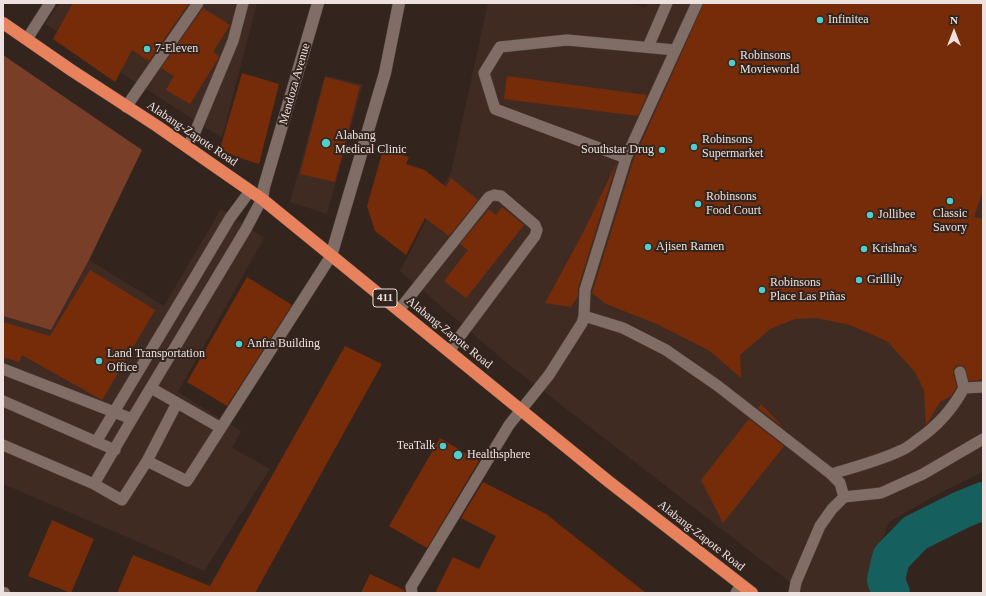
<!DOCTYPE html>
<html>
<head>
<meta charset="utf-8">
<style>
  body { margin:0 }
  #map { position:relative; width:986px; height:596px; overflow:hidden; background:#33241e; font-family:"Times New Roman",serif }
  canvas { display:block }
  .frame { position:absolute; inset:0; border:4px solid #ede2df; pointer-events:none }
  .north { position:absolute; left:934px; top:12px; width:40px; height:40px; -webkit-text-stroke:3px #33241e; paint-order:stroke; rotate:0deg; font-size:11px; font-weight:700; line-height:16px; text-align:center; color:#ede2df }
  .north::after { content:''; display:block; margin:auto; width:14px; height:18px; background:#ede2df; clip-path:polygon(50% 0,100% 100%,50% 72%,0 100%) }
</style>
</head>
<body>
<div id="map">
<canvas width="986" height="596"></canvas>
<div class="frame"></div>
<div class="north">N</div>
</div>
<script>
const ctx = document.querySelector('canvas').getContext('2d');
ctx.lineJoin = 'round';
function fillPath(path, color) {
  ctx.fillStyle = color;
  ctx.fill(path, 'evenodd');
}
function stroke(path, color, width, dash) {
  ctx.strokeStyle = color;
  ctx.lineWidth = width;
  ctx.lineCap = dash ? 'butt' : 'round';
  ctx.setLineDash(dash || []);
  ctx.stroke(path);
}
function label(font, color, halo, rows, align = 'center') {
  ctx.font = font + ' "Times New Roman",serif';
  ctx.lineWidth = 4;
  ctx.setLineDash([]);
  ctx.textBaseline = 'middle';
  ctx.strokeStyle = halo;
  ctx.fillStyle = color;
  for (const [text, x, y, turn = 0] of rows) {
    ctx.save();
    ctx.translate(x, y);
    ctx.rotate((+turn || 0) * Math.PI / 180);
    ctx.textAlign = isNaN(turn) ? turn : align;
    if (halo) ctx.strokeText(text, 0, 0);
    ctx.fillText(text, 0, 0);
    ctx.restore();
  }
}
fillPath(new Path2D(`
  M60,3H257L222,138L45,24Z
  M488,3H623L646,7L648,3H983V472L940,493L889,522L872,567L875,593H804L507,363L400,271L451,172Z
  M325,76L363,84L327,214L290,202Z
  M221,209L264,238L178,392L241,431L232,448L270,469L204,571L171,556L3,484V316L51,330L89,260L164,306Z`), '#402b23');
fillPath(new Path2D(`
  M3,55L142,150L89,260L51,330L3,316Z`), '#783e27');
stroke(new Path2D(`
  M891,593L886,580L891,558L915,533L961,510L983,501`), '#155f5e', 38);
fillPath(new Path2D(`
  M73,3H189L149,61L132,50L115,82L53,39Z
  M704,3H983V190L974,217L983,219V378L979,380L969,381L965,367L959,365L955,367L953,373L957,387L951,396L940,402L926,425L924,390L915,372L887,341L850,325L817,318L795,319L770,329L740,355L741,378L710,351L657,324L606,304L592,293L633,161Z
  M203,8L230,25L213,52L219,56V57L190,104L166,90L174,76L161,68Z
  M242,73L279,84L259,164L237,157L220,149Z
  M507,76L647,95L638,116L504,99Z
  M325,77L360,86L335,182L300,174Z
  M383,150L409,157L406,164L425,170L446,187L451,178L478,200L449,236L425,218L406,255L375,231L367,206Z
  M617,162L578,288V296L571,307L545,303L583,233Z
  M502,207L524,225L466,298L444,281L468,250L460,244L489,209L496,215Z
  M90,270L155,310L102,400L22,355L19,362L3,357V322L50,336Z
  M247,277L292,305L227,406L187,382Z
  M345,346L382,364L255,593H117L133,555L210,586Z
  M761,404L784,428L758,408Z
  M749,419L784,446L723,523L701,480Z
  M440,438L479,461L427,548L389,526Z
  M483,482L546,514L646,593H435L453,557L479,569L496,536L461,518Z
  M52,520L94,539L71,593L28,576Z
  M370,574L404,590L405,593H361Z`), '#772c09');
const lane = new Path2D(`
  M27,39L50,3
  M648,47L667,3
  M126,107L198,3
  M187,147L193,137L233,41L243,3
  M626,158L495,109L484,73L500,47L567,40L675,50
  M399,310L489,197L494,195L501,196L535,225L537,230L535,236L449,351
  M584,316L623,328L666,350L718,386L831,474L840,483L844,497
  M3,369L132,419
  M151,388L221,428
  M964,388L983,387
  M3,401L115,450
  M96,442L195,277L230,218L250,191
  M3,445L94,484L122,500L147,461L187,481L331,256
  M147,461L177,403
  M831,474C855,467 879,461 902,450C907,448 912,444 917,440C938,426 952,410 964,388L960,372
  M94,484L132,419L246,229L262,199
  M412,593L411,587L509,425L549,375L582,323L584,316L585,290L626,158L697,3
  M736,593L741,585
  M794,593L796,582L820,526L832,509L844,497L881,493L923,474L983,439`);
const street = new Path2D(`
  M262,199L264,187L318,3
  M331,256L385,73L399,3
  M3,593H4`);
const highway = new Path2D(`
  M3,23L71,70L157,126L262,199L608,481L752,593`);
stroke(lane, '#4d403c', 12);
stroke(street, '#4d403c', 13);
stroke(highway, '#4d403c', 13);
stroke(lane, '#7f6d66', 11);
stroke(street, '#7f6d66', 12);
stroke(highway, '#e7825c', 12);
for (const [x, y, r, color] of [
  [820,20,4,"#52cdcc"],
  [147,49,4,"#52cdcc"],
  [732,63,4,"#52cdcc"],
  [326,143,5,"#52cdcc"],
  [694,147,4,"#52cdcc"],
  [662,150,4,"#52cdcc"],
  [950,201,4,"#52cdcc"],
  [698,204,4,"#52cdcc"],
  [870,215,4,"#52cdcc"],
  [648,247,4,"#52cdcc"],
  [864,249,4,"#52cdcc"],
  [859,280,4,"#52cdcc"],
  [762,290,4,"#52cdcc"],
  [239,344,4,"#52cdcc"],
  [99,361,4,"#52cdcc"],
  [443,446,4,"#52cdcc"],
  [458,455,5,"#52cdcc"]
]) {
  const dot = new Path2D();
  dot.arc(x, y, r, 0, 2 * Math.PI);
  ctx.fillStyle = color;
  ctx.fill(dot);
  stroke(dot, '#33241e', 1.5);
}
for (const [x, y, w] of [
  [385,298,24]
]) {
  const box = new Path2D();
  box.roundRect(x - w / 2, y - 9, w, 18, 3);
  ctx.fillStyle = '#33241e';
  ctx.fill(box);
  stroke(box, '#ede2df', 1);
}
label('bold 11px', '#ede2df', null, [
  ["411",385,298]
]);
label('12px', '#ede2df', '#33241e', [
  ["Infinitea",828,20],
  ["7-Eleven",155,49],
  ["Robinsons",740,56],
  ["Movieworld",740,70],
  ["Alabang",335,136],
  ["Medical Clinic",335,150],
  ["Robinsons",702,140],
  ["Supermarket",702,154],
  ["Southstar Drug",654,150,"right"],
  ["Robinsons",706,197],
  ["Food Court",706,211],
  ["Classic",950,214,"center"],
  ["Savory",950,228,"center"],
  ["Jollibee",878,215],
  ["Ajisen Ramen",656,247],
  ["Krishna's",872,249],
  ["Grillily",867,280],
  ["Robinsons",770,283],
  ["Place Las Piñas",770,297],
  ["Anfra Building",247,344],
  ["Land Transportation",107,354],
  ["Office",107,368],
  ["TeaTalk",435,446,"right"],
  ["Healthsphere",467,455]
], 'left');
label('12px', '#ede2df', '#33241e', [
  ["Mendoza Avenue",295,84,-74],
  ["Alabang-Zapote Road",192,134,34],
  ["Alabang-Zapote Road",449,333,39],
  ["Alabang-Zapote Road",701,536,38]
]);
</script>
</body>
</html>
